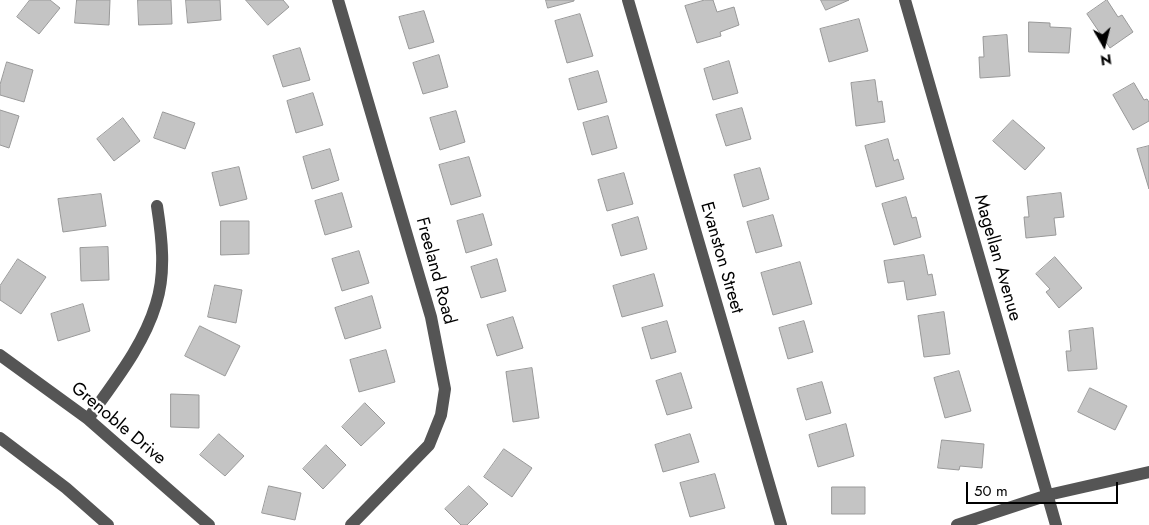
<!DOCTYPE html>
<html>
<head>
<meta charset="utf-8">
<style>
  body { margin:0 }
  #map { position:relative; width:1149px; height:525px; overflow:hidden; background:#fff; font-family:Jost,sans-serif }
  canvas { display:block }
  .north { position:absolute; left:1079px; top:20px; width:50px; height:50px; -webkit-text-stroke:4px #fff; paint-order:stroke; rotate:172deg; font-size:14px; font-weight:700; line-height:20px; text-align:center; color:#000 }
  .north::after { content:''; display:block; margin:auto; width:18px; height:22px; background:#000; clip-path:polygon(50% 0,100% 100%,50% 72%,0 100%) }
  .scale { position:absolute; left:966px; top:482px; width:152px; height:22px; box-sizing:border-box; border:2px solid #000; border-top:0; padding-left:6px; font-size:15px; line-height:18px; white-space:nowrap; color:#000; -webkit-text-stroke:4px #fff; paint-order:stroke }
</style>
</head>
<body>
<div id="map">
<canvas width="1149" height="525"></canvas>
<div class="north">N</div>
<div class="scale">50 m</div>
</div>
<script>
const ctx = document.querySelector('canvas').getContext('2d');
ctx.lineJoin = 'round';
function fillPath(path, color) {
  ctx.fillStyle = color;
  ctx.fill(path, 'evenodd');
}
function stroke(path, color, width, dash) {
  ctx.strokeStyle = color;
  ctx.lineWidth = width;
  ctx.lineCap = dash ? 'butt' : 'round';
  ctx.setLineDash(dash || []);
  ctx.stroke(path);
}
function label(font, color, halo, rows, align = 'center') {
  ctx.font = font + ' Jost,sans-serif';
  ctx.lineWidth = 4.5;
  ctx.setLineDash([]);
  ctx.textBaseline = 'middle';
  ctx.strokeStyle = halo;
  ctx.fillStyle = color;
  for (const [text, x, y, turn = 0] of rows) {
    ctx.save();
    ctx.translate(x, y);
    ctx.rotate((+turn || 0) * Math.PI / 180);
    ctx.textAlign = isNaN(turn) ? turn : align;
    if (halo) ctx.strokeText(text, 0, 0);
    ctx.fillText(text, 0, 0);
    ctx.restore();
  }
}
const building = new Path2D(`
  M30,0H50L60,8L39,34L17,17Z
  M77,0H110L109,25L75,23Z
  M138,0H171L172,24L139,25Z
  M186,0H220L221,20L188,23Z
  M246,0H283L289,7L268,25Z
  M546,0H574V1L548,8Z
  M705,0H713L717,12L734,7L739,25L720,32L721,36L697,43L685,6Z
  M821,0H849L826,10Z
  M1107,0L1118,17L1122,15L1133,32L1110,48L1087,14Z
  M424,11L434,42L409,49L399,17Z
  M580,14L593,56L567,63L555,21Z
  M859,19L868,51L829,62L820,29Z
  M1029,22L1050,23V27L1071,28L1069,53L1029,52Z
  M1007,35L1010,76L980,78L979,57H984L983,37Z
  M300,48L310,80L283,87L273,56Z
  M439,55L448,87L423,94L413,63Z
  M729,61L738,93L713,100L704,69Z
  M7,62L33,70L24,102L0,95V85Z
  M598,71L607,102L578,110L569,79Z
  M875,80L878,102L882,101L885,122L856,126L851,83Z
  M1134,83L1144,100L1147,99L1149,102V121L1133,130L1113,95Z
  M313,93L323,125L296,133L287,101Z
  M742,108L751,139L726,146L716,115Z
  M0,110L19,116L9,148L0,145Z
  M456,111L465,142L440,150L430,118Z
  M163,112L195,123L185,149L154,138Z
  M608,116L617,148L592,155L583,123Z
  M123,118L140,141L114,161L97,139Z
  M1013,120L1045,148L1025,170L993,141Z
  M888,139L894,161L898,159L904,179L876,187L865,146Z
  M1149,146V189L1137,149Z
  M330,149L339,180L312,189L303,157Z
  M469,157L481,196L451,205L439,165Z
  M239,167L247,199L220,206L212,173Z
  M760,168L769,199L743,207L734,175Z
  M624,173L633,204L607,211L598,180Z
  M342,193L352,227L325,235L315,201Z
  M1061,193L1064,217L1054,218L1056,235L1026,238L1024,217H1029L1027,197Z
  M101,194L106,226L63,232L58,199Z
  M906,197L912,218L916,217L921,237L894,245L882,204Z
  M483,214L492,245L466,253L457,221Z
  M773,215L782,246L756,253L747,222Z
  M638,217L647,249L621,256L612,225Z
  M221,221H249V254L221,255Z
  M108,247L109,280L81,281L80,248Z
  M359,251L369,283L342,291L332,259Z
  M924,255L928,275L932,274L936,295L907,300L904,281L888,283L884,261Z
  M1055,257L1082,288L1059,308L1046,292L1050,289L1036,274Z
  M18,259L46,277L21,314L0,300V286Z
  M497,259L506,291L481,298L471,267Z
  M800,262L812,304L773,315L761,273Z
  M654,274L663,306L622,317L613,286Z
  M215,285L242,290L236,323L208,317Z
  M372,296L381,328L345,339L335,308Z
  M83,304L90,331L58,341L51,314Z
  M944,312L950,354L924,357L918,316Z
  M513,317L523,348L497,356L487,325Z
  M667,321L676,352L651,359L642,328Z
  M804,321L813,352L788,359L779,328Z
  M200,326L240,346L225,376L185,356Z
  M1093,328L1097,369L1068,371L1066,351H1071L1069,331Z
  M386,350L395,382L359,392L350,360Z
  M532,368L539,418L513,422L506,372Z
  M959,371L971,411L945,418L934,378Z
  M681,373L692,408L667,415L656,381Z
  M822,382L831,413L806,420L797,389Z
  M1090,388L1127,406L1115,430L1078,412Z
  M171,394L199,395V428L171,427Z
  M365,403L385,423L361,446L342,427Z
  M846,424L854,456L818,467L809,435Z
  M219,434L244,456L225,476L200,455Z
  M690,434L699,462L663,472L655,445Z
  M942,440L984,444L982,468L960,466L959,470L938,468Z
  M326,445L346,465L323,489L303,469Z
  M504,449L532,468L512,497L484,477Z
  M715,474L725,508L690,517L680,483Z
  M269,486L301,493L295,520L262,513Z
  M469,486L488,504L467,525H461L445,509Z
  M832,487H865V514H832Z`);
fillPath(building, '#c4c4c4');
stroke(building, '#999', 1);
stroke(new Path2D(`
  M338,0L431,317L445,389L441,415L429,445L351,525
  M628,0L781,525
  M905,0L1056,525
  M0,355L88,419L209,525
  M88,419C113,383 143,347 156,304C166,273 162,238 157,206
  M0,438L66,488L108,525
  M957,525L1048,495L1149,472`), '#555', 12);
label('18px', '#000', '#fff', [
  ["Evanston Street",721,258,74],
  ["Magellan Avenue",997,258,74],
  ["Freeland Road",435,271,75],
  ["Grenoble Drive",118,424,40]
]);
</script>
</body>
</html>
